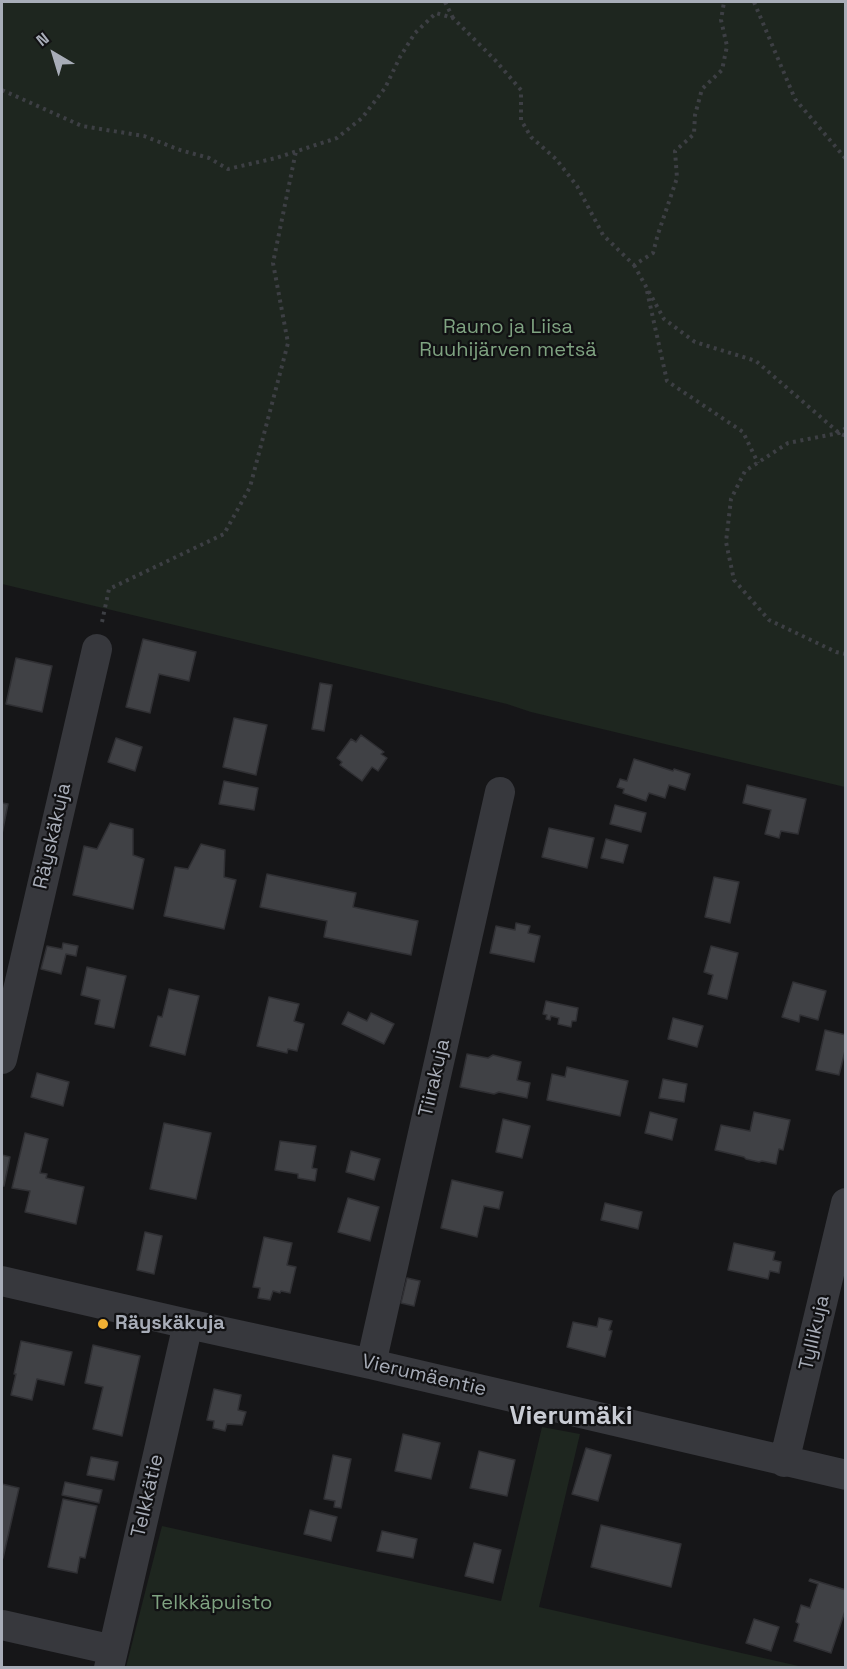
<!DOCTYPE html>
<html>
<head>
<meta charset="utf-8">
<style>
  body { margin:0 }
  #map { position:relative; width:847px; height:1669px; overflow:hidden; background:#161618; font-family:"Space Grotesk",sans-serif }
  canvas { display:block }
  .frame { position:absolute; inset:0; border:3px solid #a8adb8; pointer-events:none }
  .north { position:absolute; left:24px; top:24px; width:60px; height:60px; -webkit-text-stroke:4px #111113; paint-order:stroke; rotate:322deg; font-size:16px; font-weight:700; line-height:24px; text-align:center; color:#a8adb8 }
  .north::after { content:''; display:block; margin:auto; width:21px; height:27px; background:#a8adb8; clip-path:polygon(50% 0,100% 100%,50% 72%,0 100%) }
</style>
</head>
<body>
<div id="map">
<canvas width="847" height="1669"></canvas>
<div class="frame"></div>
<div class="north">N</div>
</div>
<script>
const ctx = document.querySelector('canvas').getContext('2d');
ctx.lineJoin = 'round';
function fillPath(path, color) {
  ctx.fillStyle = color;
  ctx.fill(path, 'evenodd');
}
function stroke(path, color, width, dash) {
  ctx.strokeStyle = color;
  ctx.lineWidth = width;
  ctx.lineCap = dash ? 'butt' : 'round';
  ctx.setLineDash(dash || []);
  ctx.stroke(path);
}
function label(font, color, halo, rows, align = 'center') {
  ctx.font = font + ' "Space Grotesk",sans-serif';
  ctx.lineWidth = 4.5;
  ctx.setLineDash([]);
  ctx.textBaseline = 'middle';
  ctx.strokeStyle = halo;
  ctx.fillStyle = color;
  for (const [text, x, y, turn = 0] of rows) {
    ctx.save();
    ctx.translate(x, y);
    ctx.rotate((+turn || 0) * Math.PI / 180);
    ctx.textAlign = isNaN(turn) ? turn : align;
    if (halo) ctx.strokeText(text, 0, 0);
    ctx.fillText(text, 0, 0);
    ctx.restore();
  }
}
fillPath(new Path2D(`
  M2,2H845V787L531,712L507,704L2,584Z
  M542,1427L580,1434L539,1607L803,1667H126L162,1526L501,1601Z`), '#1e261f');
const building = new Path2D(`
  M143,639L196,652L189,681L159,674L150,713L126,707Z
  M16,658L52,666L42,712L6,704Z
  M320,683L332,685L324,731L312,729Z
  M234,718L267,725L256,775L223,767Z
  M361,735L384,752L381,754L387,758L378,771L372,767L362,781L340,765L342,762L337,758L351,739L356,742Z
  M116,738L142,747L135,771L108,762Z
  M634,759L673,771L674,769L690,774L685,790L669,785L665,798L649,793L646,801L623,793L624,789L617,787L620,779L627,781Z
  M224,781L258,788L254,810L219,804Z
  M747,785L806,799L798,834L781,831L779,838L765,834L771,810L743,803Z
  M2,803L8,804L2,834Z
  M615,805L646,813L641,832L610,824Z
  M110,823L133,829V855L144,859L133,909L73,895L84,846L97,849Z
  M549,828L594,838L587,868L542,857Z
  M606,839L628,845L623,863L601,858Z
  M201,844L225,850L224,877L236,880L224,929L164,916L175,867L188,869Z
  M267,874L356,893L353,907L418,921L411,955L324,937L327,921L260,907Z
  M714,877L739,882L730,923L705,917Z
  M516,923L530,926L528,933L540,936L534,962L490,953L496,926L515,930Z
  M63,943L78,946L76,956L66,954L61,974L41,969L47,946L62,949Z
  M711,946L738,953L727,999L708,994L713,975L704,972Z
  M87,967L126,976L114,1028L95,1024L100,1000L81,995Z
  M793,982L826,991L818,1020L800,1015L799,1022L782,1017Z
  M169,989L199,996L185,1055L150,1046L158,1016L162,1017Z
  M269,997L299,1004L294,1021L304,1024L297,1051L288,1049L287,1053L257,1046Z
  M546,1001L578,1008L576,1021H572L571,1027L558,1024L559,1018L551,1016L550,1020L546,1019L547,1015L543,1014Z
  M348,1012L367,1021L371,1013L394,1024L384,1044L342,1024Z
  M673,1018L703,1026L697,1047L668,1039Z
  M825,1030L846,1035V1047L839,1075L816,1070Z
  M467,1054L488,1058L493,1055L521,1062L517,1080L530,1083L527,1098L499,1092L494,1094L460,1087Z
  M567,1067L628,1081L620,1116L547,1100L552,1074L565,1077Z
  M37,1073L69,1082L63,1106L31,1097Z
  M663,1079L687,1084L684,1102L659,1098Z
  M650,1112L677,1119L672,1140L645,1133Z
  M754,1112L790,1120L783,1150L779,1149L776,1164L762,1161L759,1162L746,1159L744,1157L715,1150L721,1125L750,1131Z
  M503,1119L530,1126L522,1158L496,1152Z
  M164,1123L211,1133L196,1199L150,1189Z
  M25,1133L48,1139L40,1173L47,1174L46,1178L84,1187L76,1224L25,1212L30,1191L12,1188Z
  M280,1141L316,1146L312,1168L317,1169L315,1181L298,1178V1174L275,1170Z
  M351,1151L380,1159L374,1180L346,1172Z
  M2,1155L10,1157L4,1186H2Z
  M452,1180L503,1192L499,1209L484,1206L477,1237L441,1228Z
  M348,1198L379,1207L370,1241L338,1232Z
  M605,1203L642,1212L638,1229L601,1220Z
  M145,1232L162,1236L154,1274L137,1270Z
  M264,1237L292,1243L287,1265L296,1267L290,1293L281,1291L280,1293L273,1291L270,1300L258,1298L260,1288L253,1287Z
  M734,1243L775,1252L773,1260L781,1262L779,1273L770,1271L768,1279L728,1270Z
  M407,1278L420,1281L414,1306L401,1303Z
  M599,1318L612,1321L609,1330L612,1331L605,1357L567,1347L573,1322L597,1327Z
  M21,1341L72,1352L64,1385L37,1379L32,1400L11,1395L16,1374H14Z
  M93,1345L140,1356L122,1436L93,1429L103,1387L85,1383Z
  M214,1389L241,1395L238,1410L246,1412L242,1425L227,1424L225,1431L213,1428L214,1421L207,1420Z
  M403,1434L440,1443L431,1479L395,1471Z
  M586,1448L611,1455L598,1501L572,1494Z
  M479,1451L515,1460L507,1496L470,1488Z
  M333,1455L351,1459L341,1508L334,1507L335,1501L324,1499Z
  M91,1457L118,1462L114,1480L87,1475Z
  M65,1482L102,1490L99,1503L62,1495Z
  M2,1484L19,1488L3,1558H2Z
  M63,1499L97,1506L85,1558L80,1557L77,1573L48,1567Z
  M310,1510L337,1517L331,1541L304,1534Z
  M601,1525L681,1544L671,1587L591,1567Z
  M382,1531L417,1539L413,1558L377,1551Z
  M474,1543L501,1550L493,1583L465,1576Z
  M810,1579L846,1590V1608L831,1653L794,1641L799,1624L796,1622L801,1605L810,1608L818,1584L809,1581Z
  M754,1619L779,1627L771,1651L746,1643Z`);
fillPath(building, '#404145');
stroke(building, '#303034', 1.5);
stroke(new Path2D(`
  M445,2L453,18
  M754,2L795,99L846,159
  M2,90L82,126L144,136L180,150L209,158L228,169L276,158L337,138L362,118L385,88L400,57L415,33L436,13L453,18L495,60L521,90V120L531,137L556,159L577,186L603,235L634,265L653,253L658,234L677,178L675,151L694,134L695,115L702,89L722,70L727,46L721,20L724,2
  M634,265L664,319L695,342L756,361L839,433L846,436
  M647,291L667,381L743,432L758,463
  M846,428L839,433L788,443L745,471L731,499L726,542L734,580L769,620L836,652L846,654
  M102,622L109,589L224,534L250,487L288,343L273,263L296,151`), '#3d3f44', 4, [3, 4.5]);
stroke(new Path2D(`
  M2,1059L97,649
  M2,1281L188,1324L371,1364L846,1475
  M371,1364L500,792
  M784,1462L846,1203
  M2,1625L113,1650
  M109,1668L188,1324`), '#37383d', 30);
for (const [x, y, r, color] of [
  [103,1324,6,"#f2b134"]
]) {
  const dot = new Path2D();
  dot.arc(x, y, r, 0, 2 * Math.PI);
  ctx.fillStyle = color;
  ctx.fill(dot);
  stroke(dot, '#111113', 2);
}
label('20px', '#7fa381', '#111113', [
  ["Rauno ja Liisa",508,328],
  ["Ruuhijärven metsä",508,351],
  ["Telkkäpuisto",212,1604]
]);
label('20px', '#a8adb8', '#111113', [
  ["Räyskäkuja",53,836,-77],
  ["Tiirakuja",435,1078,-77],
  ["Tyllikuja",815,1333,-77],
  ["Vierumäentie",424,1376,13],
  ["Telkkätie",148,1496,-77]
]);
label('bold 20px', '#a8adb8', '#111113', [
  ["Räyskäkuja",115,1324]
], 'left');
label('bold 26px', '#c9ccd4', '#111113', [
  ["Vierumäki",571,1417]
]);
</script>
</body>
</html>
